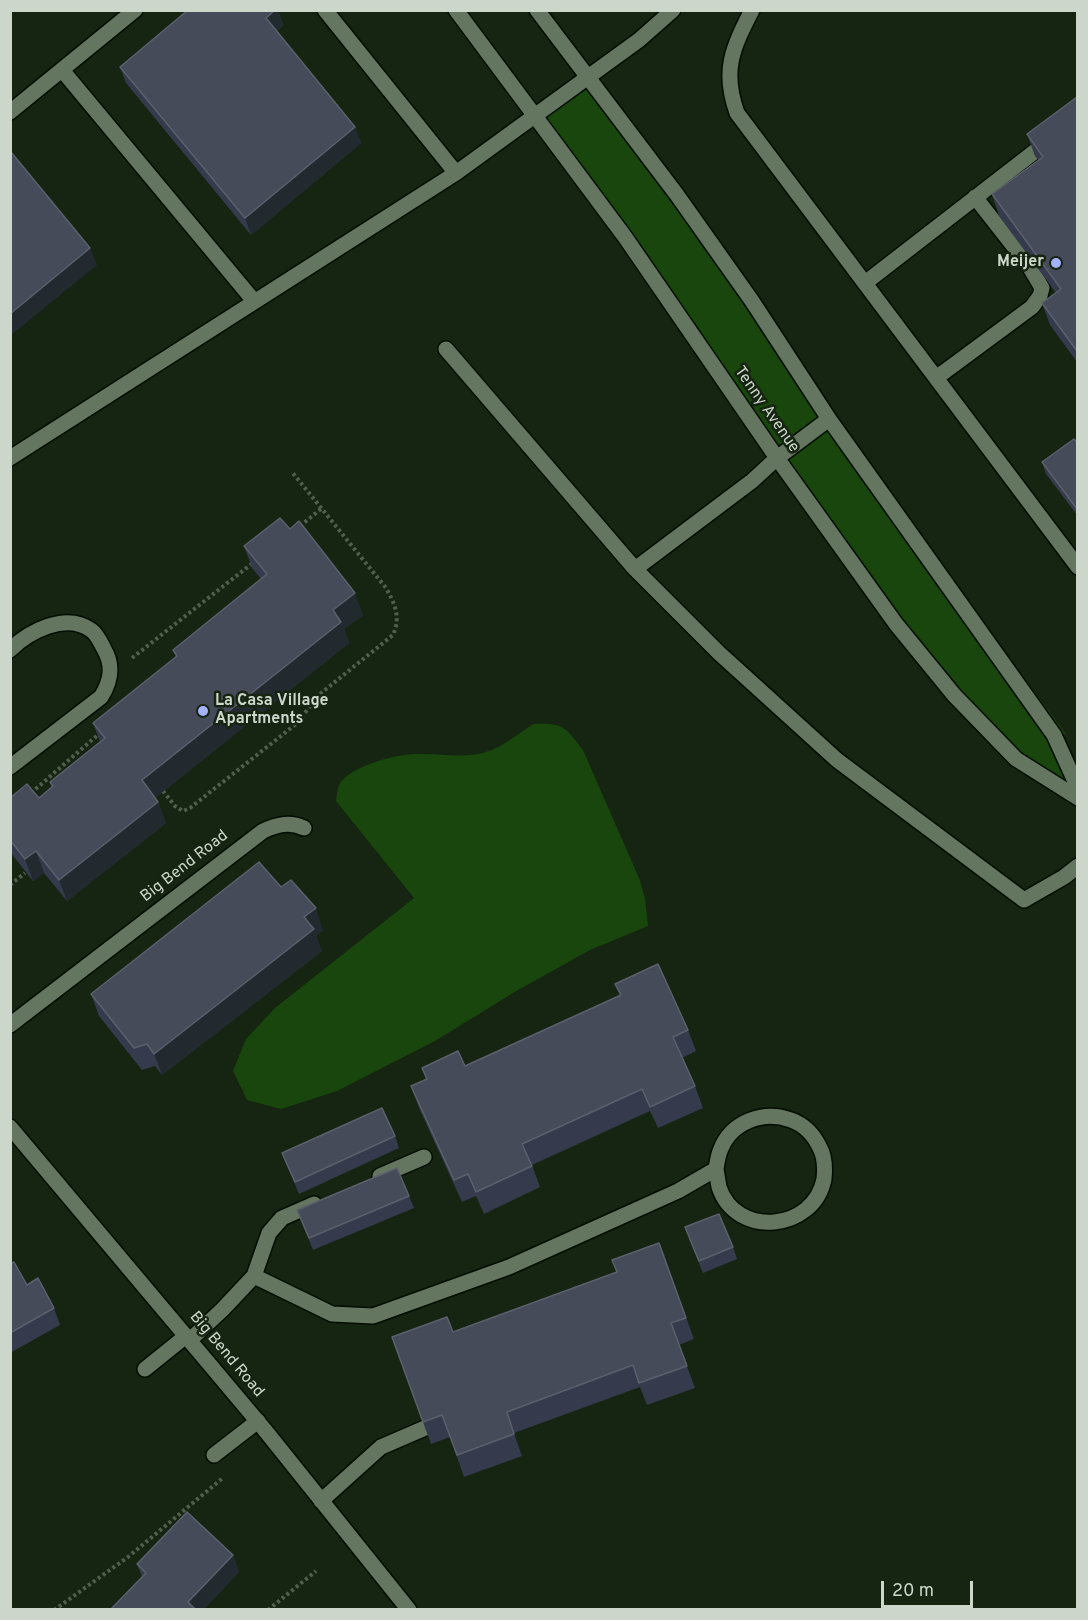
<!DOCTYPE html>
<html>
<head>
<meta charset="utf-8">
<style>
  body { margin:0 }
  #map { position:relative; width:1088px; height:1620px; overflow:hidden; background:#162412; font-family:Overpass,sans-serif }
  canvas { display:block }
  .frame { position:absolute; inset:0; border:12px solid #ccd6ca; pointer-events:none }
  .scale { position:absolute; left:881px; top:1581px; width:92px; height:27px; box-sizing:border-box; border:3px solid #ccd6ca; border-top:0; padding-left:8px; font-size:18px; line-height:21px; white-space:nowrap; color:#ccd6ca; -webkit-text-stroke:4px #162412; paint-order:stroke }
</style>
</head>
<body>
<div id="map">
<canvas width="1088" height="1620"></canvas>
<div class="frame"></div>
<div class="scale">20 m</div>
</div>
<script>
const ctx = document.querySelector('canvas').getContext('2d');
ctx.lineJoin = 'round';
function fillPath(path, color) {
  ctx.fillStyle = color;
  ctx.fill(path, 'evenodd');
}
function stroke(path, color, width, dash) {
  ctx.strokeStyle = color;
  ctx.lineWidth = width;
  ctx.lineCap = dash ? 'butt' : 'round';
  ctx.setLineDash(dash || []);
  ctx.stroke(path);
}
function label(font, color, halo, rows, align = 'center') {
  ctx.font = font + ' Overpass,sans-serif';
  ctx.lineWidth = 5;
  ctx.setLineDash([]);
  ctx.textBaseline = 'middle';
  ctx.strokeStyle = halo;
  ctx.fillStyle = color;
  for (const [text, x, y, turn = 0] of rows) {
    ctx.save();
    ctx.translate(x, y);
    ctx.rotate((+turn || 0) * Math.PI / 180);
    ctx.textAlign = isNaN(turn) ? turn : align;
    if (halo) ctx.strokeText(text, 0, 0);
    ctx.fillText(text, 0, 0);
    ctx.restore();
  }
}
fillPath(new Path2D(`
  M588,77L830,419L1066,734L1055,735L1077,788L1016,759L954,695L535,116Z
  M534,724C564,723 565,727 583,750L639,878L645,898L648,926L590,950L518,990L435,1041L337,1091L281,1109L247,1100L233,1071L246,1039L275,1008L414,898L336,801C337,796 337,788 340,783C352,766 396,754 416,754C440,753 463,759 486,752C504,747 518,733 534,724Z`), '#19460c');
const minor = new Path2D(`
  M325,10L456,173
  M456,10L625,237L777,458L896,624L954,695L1016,759L1078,798
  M537,10L677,195L752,301L829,419L1054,735L1078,788
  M752,10C732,49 722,71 737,113L1078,567
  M62,70L254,301
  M10,112L135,10
  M865,283L1078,118
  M446,349L635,569L752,481L777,458L829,419
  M936,378L1032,307L1040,296L1042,288L1029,266L975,197
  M10,458L456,173L639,40L673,10
  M635,569L719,653L837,760L1024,900L1064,877L1078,866
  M10,650C29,631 66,612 91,630C97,634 101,643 104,649C114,666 111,681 101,697L10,767
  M10,1025L263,831C276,825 289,821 304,828
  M10,1127L264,1429L409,1610
  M380,1176L424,1157
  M254,1276L332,1314L373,1316L509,1267L678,1191L716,1169C717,1163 718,1156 720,1151C731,1121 764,1110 791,1120C805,1125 814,1135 820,1148C825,1157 825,1169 824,1179C814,1231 736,1239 719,1187C718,1181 717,1175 716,1169
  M190,1340L223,1309L254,1276L269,1233L282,1218L314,1204
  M145,1369L186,1336
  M214,1455L258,1421
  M321,1501L381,1447L425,1428`);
stroke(minor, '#020d01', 18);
stroke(new Path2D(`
  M300,526L321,509
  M132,658L254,562
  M163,791L175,806L183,811L190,808L296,724L320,694L393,635C401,617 395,604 386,588L292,472
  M31,793L100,733
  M10,885L25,873
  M54,1610L128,1557L224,1477
  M268,1610L316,1571`), '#515e4e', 4, [3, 3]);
stroke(minor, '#647560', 15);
fillPath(new Path2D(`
  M188,10H278L283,25L277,31L355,127L361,143L251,235L126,83L120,67Z
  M1077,97V362L1050,325L1042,303L1056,293L999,216L992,194L1038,160L1035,156L1027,134Z
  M1077,443V515L1046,474L1042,462Z
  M244,546L363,615L344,629L349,643L155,798L158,802L166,823L67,901L44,873L33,881L10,852V798H39L52,788L50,782L100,742L93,723L176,657L173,650L261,579L252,568Z
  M281,887L323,930L316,936L322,951L162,1075L155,1066L142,1070L99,1016L91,994Z
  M615,984L688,1030L696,1051L682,1058L695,1086L703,1108L658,1128L650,1111L532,1165L540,1187L484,1214L476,1196L462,1202L419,1108L411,1086L426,1079L422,1068L465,1066L620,996Z
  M395,1136L399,1148L299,1194L282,1153Z
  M409,1196L414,1208L313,1250L297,1210Z
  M689,1239L733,1247L737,1259L703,1273Z
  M659,1243L694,1339L679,1345L695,1388L647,1405L640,1387L514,1433L522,1456L464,1477L450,1437L431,1444L392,1337L453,1332L617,1272Z
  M10,1264L27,1285L54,1308L60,1325L10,1353Z
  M233,1555L239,1572L203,1610H110L142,1577L137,1564Z`), '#353a4c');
fillPath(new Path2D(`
  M275,10H278L283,25L272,35L266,18Z
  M355,127L361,143L251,235L245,218Z
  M90,248L97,265L10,336V314Z
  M355,593L363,615L344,629L349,643L150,802L142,780L333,610Z
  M158,802L166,823L67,901L59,880Z
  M36,851L44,873L33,881L25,859Z
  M316,908L323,930L316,936L322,951L162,1075L154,1054L304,917Z
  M233,1555L239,1572L203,1610H191L188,1602Z`), '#222a2f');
const building = new Path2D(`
  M188,10H275L266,18L355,127L245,218L120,67Z
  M1077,97V351L1042,303L1061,289L992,194L1043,157L1027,134Z
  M11,152L90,248L10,314V153Z
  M1074,439L1077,443V509L1042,462Z
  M280,518L290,529L299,521L355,593L333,610L341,622L142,780L158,802L59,880L36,851L25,859L10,840V798L27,784L39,798L53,786L50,782L105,738L93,723L177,656L173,650L267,574L244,546Z
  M259,862L281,887L291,880L316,908L304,917L314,929L154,1054L147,1044L134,1048L91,994Z
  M658,964L688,1030L673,1037L695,1086L650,1107L642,1089L522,1144L532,1166L476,1192L468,1174L454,1180L411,1086L427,1079L422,1068L458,1051L465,1066L621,995L615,984Z
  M382,1108L395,1136L295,1182L282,1153Z
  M397,1168L409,1196L309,1238L297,1210Z
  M719,1214L733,1247L699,1261L685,1227Z
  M659,1243L686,1318L671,1323L687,1366L639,1383L633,1365L507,1412L514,1434L457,1455L442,1415L423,1422L392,1337L447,1317L453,1332L617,1272L612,1260Z
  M14,1262L27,1285L38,1278L54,1308L10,1333V1264Z
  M187,1512L233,1555L188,1602L194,1608L193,1610H110L146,1573L137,1564Z`);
fillPath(building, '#464b5a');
stroke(building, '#5b606c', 1.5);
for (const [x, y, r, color] of [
  [1056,263,6,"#a4b2fc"],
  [203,711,6,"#a4b2fc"]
]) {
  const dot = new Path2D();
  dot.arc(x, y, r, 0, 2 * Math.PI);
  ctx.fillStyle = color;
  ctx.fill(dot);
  stroke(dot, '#162412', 2);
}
label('bold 16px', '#ccd6ca', '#162412', [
  ["Meijer",1044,263],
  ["La Casa Village",215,702,"left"],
  ["Apartments",215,720,"left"]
], 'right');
label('16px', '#ccd6ca', '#162412', [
  ["Tenny Avenue",766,410,55],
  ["Big Bend Road",185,867,-38],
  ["Big Bend Road",226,1355,50]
]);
</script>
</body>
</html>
